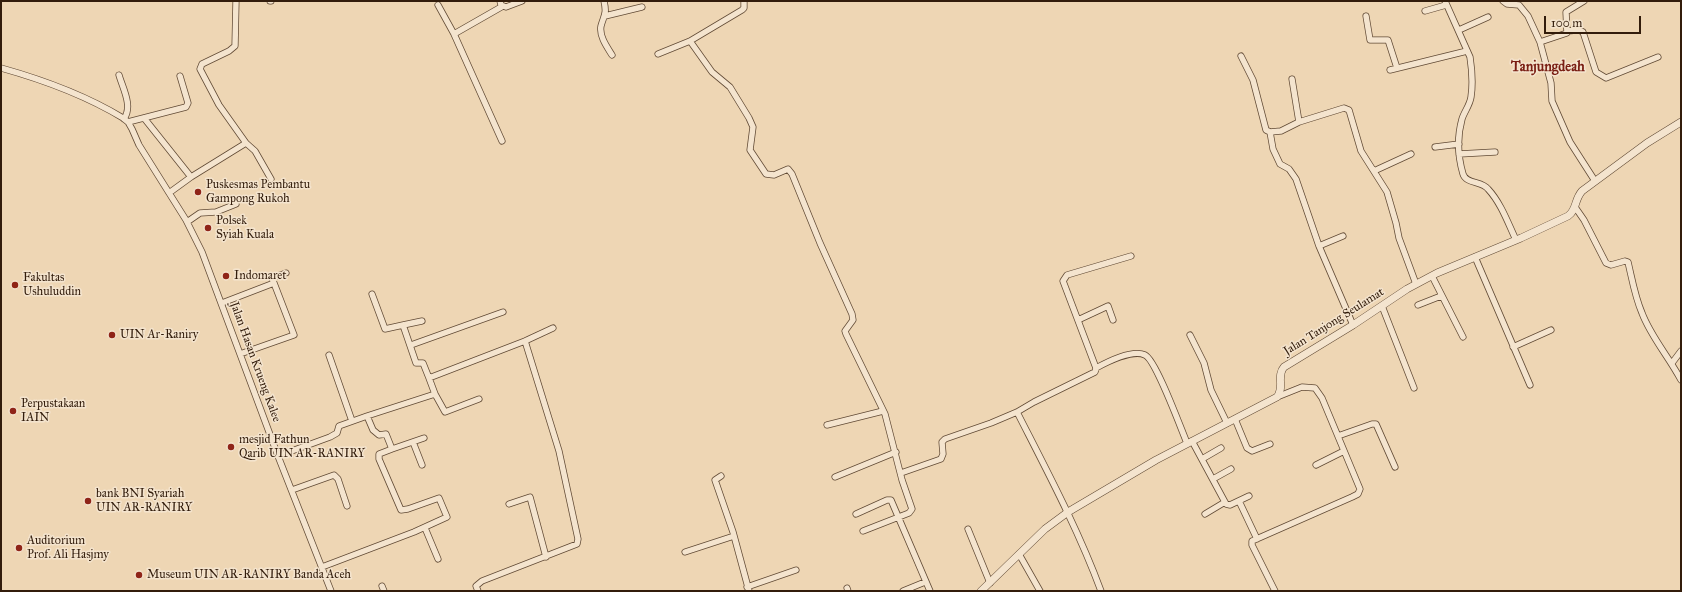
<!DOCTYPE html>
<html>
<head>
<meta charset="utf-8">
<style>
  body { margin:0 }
  #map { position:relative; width:1682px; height:592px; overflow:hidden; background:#eed6b4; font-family:"IM FELL Great Primer",serif }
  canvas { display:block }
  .frame { position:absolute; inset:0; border:2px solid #321c0b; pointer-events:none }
  .scale { position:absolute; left:1544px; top:16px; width:97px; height:18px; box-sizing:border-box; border:2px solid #321c0b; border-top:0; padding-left:5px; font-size:12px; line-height:14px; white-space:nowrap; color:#321c0b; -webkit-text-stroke:3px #f4e4ce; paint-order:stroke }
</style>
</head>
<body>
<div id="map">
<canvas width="1682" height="592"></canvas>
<div class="frame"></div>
<div class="scale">100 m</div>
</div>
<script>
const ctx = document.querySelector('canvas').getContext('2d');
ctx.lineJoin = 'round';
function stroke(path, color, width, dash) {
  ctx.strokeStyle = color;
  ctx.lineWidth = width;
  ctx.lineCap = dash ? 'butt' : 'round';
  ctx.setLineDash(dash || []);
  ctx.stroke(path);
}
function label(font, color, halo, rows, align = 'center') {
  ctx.font = font + ' "IM FELL Great Primer",serif';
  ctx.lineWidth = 3;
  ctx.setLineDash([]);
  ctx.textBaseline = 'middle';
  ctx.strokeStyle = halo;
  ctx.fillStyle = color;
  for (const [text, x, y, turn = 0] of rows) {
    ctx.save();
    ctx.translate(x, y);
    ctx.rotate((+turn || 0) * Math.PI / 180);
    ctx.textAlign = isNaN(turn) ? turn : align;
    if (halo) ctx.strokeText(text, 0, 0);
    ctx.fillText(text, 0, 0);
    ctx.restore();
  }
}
const minor = new Path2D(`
  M270,1H271
  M500,1L501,5L506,7L522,1
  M604,1C607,14 604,15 601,26C599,36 607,47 612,55
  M1445,1L1470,57C1472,70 1473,84 1471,97C1470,105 1464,112 1462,119C1457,137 1458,157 1463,174C1466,184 1482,181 1488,189C1501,203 1508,223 1516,240
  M1503,1L1507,4L1519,5L1528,16L1540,42
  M1584,1L1566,12L1567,33L1540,42L1551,83L1552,101L1570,142L1595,181
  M438,5L454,34
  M1425,11L1446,5
  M605,16L642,7
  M1366,16L1370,40H1388L1397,68
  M1459,30L1488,17
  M1568,31L1579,30L1583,32L1596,72L1606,78L1658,57
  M690,41L712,72L730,87L749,118L753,127L750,150L766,174L774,175L788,169L792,174L820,243L852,314L853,320L845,331L846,334L885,414L902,480L912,509L909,513L863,531
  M658,54L690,41L742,10L744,8V1
  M1241,56L1253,80L1266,130L1270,132L1273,149L1280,164L1289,169L1296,179L1319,246L1353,325
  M1,68C44,80 85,95 123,118L128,122L132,129L139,145L186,220L202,252L278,456L331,591
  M1390,70L1467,51
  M119,75C123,89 133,106 124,119
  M1292,79L1299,122
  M144,118L191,177
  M128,122L186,107L188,103L180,76
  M1270,132L1281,131L1299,122L1344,108L1349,110L1361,151L1387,192L1396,223L1399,238L1416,284
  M502,141L454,34L503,6
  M246,143L255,151L271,179
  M1435,147L1459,144
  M1459,154L1495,152
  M1374,171L1411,154
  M169,193L191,177L246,143L219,105L200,69L202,64L229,51L235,46L236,1
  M1575,207L1584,220L1606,263L1611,265L1625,261L1628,262C1632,279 1635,297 1642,313C1651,337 1669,357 1681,380
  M187,222L200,213L216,212L236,204
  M1319,246L1343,236
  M1475,257L1530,385
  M1432,276L1463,337
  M372,294L385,329L403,325L416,363H423L429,378
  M222,303L274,283L272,278L286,273
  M1418,305L1441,296
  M1382,306L1414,388
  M1078,320L1108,306L1113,320
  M403,325L422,321
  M1190,335L1204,363L1211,390L1227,423
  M411,345L503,312
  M1513,347L1551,330
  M240,354L294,335L274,283
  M329,355L352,421
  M1672,363L1681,351
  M1096,368C1107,362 1133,349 1145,355C1156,360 1181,429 1187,443
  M435,394L445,412L479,399
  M1017,412C1047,471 1078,529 1101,591
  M367,416L435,394L429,378L525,341L553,328
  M1235,419L1247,448L1252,451L1270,444
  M827,425L883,411
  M1338,436L1372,424H1376L1395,467
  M1192,441L1226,504L1230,505L1249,496
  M413,442L422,465
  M392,449L424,438
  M278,456L330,437L337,433L339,426L367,416L373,430L379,435L386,434L392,449L379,454V459L401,510L408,509L439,498L447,517L414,532L322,567
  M1202,459L1221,448
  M1316,465L1344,451
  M901,473L941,459L943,454L942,442L945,439L991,423L1017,412L1034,402L1095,372L1096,368L1063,281L1067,275L1131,256
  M721,476L715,480L733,532L749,591
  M835,477L896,452
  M1213,479L1231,469
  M292,490L334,475L338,479L347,506
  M1239,501L1257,539
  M509,504L530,497L546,557
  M856,514L887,500H891L930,591
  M1205,514L1225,502
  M425,528L438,559
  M968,529L990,583
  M685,552L734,536
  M1019,554L1040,591
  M382,586L384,591
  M747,587L796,570
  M847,588L848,591
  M478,591L476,586L482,581L577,544L578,539L559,451L525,341
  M903,591L925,582
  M1275,591L1252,545V541L1352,497L1358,494L1360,489L1322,398L1315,388L1302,387L1277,397`);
const tertiary = new Path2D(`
  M981,591L1045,529L1068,512L1156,460L1277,397C1285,387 1276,376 1284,367L1353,325L1407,289L1437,273L1521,238L1568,216C1577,210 1574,200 1582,191L1647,143L1681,122`);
stroke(minor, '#614a35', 7);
stroke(tertiary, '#614a35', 8);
stroke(minor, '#f4e4ce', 5.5);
stroke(tertiary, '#f4e4ce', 7);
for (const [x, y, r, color] of [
  [198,192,4,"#8f2418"],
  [208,228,4,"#8f2418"],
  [226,276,4,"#8f2418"],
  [15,285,4,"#8f2418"],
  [112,335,4,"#8f2418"],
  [13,411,4,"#8f2418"],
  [231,447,4,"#8f2418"],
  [88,501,4,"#8f2418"],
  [19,548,4,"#8f2418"],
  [139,575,4,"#8f2418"]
]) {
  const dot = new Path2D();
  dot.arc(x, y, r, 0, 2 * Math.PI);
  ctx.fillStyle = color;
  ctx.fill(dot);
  stroke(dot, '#f4e4ce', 1.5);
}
label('12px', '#321c0b', '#f4e4ce', [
  ["Puskesmas Pembantu",206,185],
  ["Gampong Rukoh",206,199],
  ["Polsek",216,221],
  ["Syiah Kuala",216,235],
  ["Indomaret",234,276],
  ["Fakultas",23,278],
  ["Ushuluddin",23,292],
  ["UIN Ar-Raniry",120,335],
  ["Perpustakaan",21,404],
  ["IAIN",21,418],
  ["mesjid Fathun",239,440],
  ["Qarib UIN AR-RANIRY",239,454],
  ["bank BNI Syariah",96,494],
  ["UIN AR-RANIRY",96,508],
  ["Auditorium",27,541],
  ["Prof. Ali Hasjmy",27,555],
  ["Museum UIN AR-RANIRY Banda Aceh",147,575]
], 'left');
label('12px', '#321c0b', '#f4e4ce', [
  ["Jalan Tanjong Seulamat",1334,322,-32],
  ["Jalan Hasan Krueng Kalee",255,362,70]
]);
label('bold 14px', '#7a1f14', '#f4e4ce', [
  ["Tanjungdeah",1548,68]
]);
</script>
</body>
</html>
